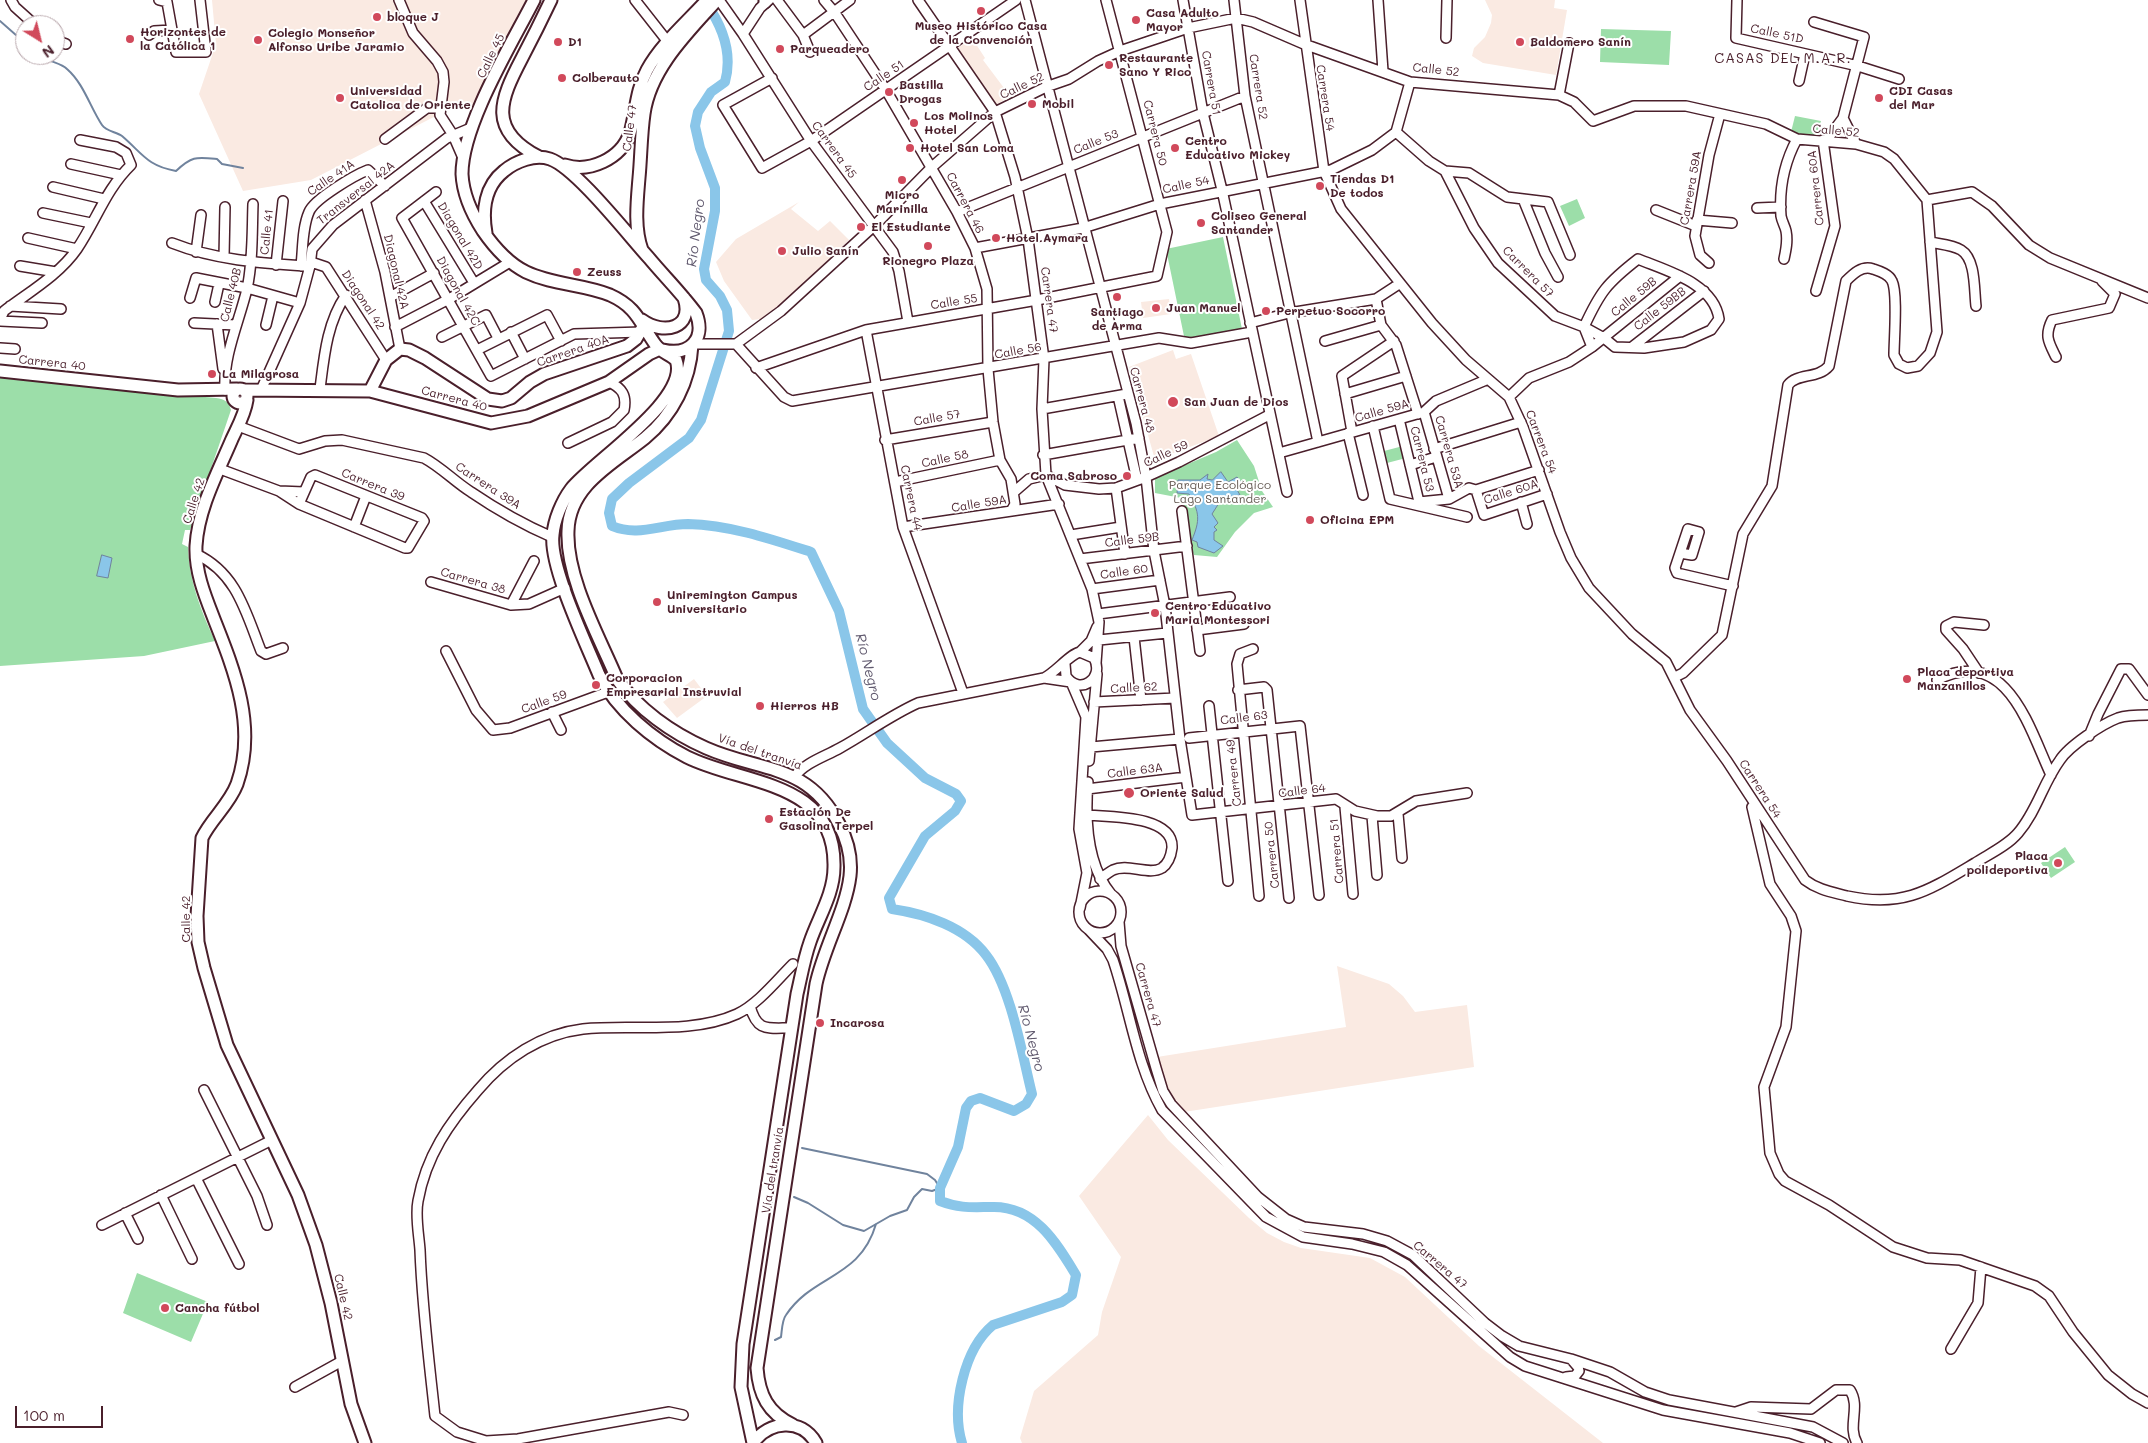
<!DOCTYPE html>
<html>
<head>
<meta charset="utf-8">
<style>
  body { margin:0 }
  #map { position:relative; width:2148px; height:1443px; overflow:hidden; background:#fff; font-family:Mali,sans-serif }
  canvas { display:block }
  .north { position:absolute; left:15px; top:15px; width:50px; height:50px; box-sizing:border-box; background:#fff; border:1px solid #b7a5aa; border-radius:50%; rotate:144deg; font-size:14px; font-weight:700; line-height:20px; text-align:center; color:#4a1f2b }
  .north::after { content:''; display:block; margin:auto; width:18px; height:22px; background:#d1495b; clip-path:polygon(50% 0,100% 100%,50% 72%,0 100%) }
  .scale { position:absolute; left:15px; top:1406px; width:88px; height:22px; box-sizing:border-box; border:2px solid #4a1f2b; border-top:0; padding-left:6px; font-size:15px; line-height:18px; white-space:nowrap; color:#4a1f2b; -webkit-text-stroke:4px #fff; paint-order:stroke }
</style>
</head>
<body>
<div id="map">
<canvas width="2148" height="1443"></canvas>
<div class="north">N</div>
<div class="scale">100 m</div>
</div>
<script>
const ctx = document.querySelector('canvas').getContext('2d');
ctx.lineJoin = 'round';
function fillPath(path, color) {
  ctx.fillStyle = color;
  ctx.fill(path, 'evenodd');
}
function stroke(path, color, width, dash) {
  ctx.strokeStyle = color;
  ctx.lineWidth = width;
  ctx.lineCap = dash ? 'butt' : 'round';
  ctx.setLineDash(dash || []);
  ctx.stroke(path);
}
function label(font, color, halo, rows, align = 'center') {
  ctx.font = font + ' Mali,sans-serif';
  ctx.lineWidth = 4;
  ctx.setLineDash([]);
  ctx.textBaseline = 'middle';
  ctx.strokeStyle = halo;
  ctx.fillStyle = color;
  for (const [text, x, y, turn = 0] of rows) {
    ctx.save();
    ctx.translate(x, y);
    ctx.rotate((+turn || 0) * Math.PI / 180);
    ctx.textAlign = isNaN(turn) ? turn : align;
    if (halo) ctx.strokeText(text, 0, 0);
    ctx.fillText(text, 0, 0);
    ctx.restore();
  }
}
fillPath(new Path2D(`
  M212,0H528L472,113L463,102L311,180L243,191L199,94L216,44Z
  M1485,0H1555L1554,8L1567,10L1556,75L1483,63L1472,56L1474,48L1485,37L1491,23L1492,15Z
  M972,38L985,58L983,60L1010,96L996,105L963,57L956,49Z
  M799,202L791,209L818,231L830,221L849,240L787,300L761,319L752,320L724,281L716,262L736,239Z
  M1169,299L1171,314L1143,318L1141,302Z
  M1173,350L1176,359L1191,354L1219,436L1155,460L1129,367Z
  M694,679L707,696L677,718L663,702Z
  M1337,966L1389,984L1403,996L1415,1012L1467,1005L1474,1067L1184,1112L1169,1094L1162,1077L1157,1057L1346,1027Z
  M1148,1115L1168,1140L1249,1218L1267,1233L1284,1242L1301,1248L1370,1258L1405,1277L1479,1346L1603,1443H1022L1020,1438L1034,1391L1098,1335L1102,1312L1121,1257L1079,1196Z`), '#faeae2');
fillPath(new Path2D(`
  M1601,29L1671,31L1669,65L1600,62Z
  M1795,116L1821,121L1817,138L1791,132Z
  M1577,199L1585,218L1569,226L1560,206Z
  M1223,237L1242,329L1185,341L1166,249Z
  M0,377L216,398C225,399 229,402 231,410L190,530H185L182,544L188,547C189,581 201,611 215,641L144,656L0,666Z
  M1237,440L1254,466L1262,491L1273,507L1254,513L1235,532L1217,557L1194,555C1186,537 1189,517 1181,498L1155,493V478L1216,452Z
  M1403,446L1406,458L1387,463L1384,451Z
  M2065,847L2075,862L2051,878L2041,863Z
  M137,1273L208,1302L191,1342L123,1313Z`), '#9cdea9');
const water = new Path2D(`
  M1221,472L1228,482L1237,477L1241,482L1236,488L1240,495L1227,497V501L1219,503L1212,514L1218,523L1214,527L1217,530L1214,532V540L1223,546L1214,553L1198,547L1197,542L1192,540C1200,520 1200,513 1189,494L1177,493L1178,480H1200L1208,474L1207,479L1212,480Z
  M102,555L112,558L108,578L97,576Z`);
fillPath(water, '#8ac6e9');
stroke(water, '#70839d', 1);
stroke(new Path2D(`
  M0,21L25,43
  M40,55C50,63 60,62 67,69C84,84 90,107 102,125C106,131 116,132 122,136C142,153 147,166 176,171C192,156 196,157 217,159L222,164L243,168
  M794,1197L808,1203L843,1225L864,1231L890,1216L907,1210L914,1197L922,1189L932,1191L940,1188L935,1180L927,1174L802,1148
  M775,1340L781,1337C782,1330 782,1320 786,1315C813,1274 860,1279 876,1224`), '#70839d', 2);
stroke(new Path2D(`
  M706,3C723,27 733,53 725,82L711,92L698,112L695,126L700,148L715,188V211L704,269L706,280L720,296L727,310L729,331L701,420L689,438L629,483L612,499L609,513L612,526C638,537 661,524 688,524C730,525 771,539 811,552L839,611L863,709L887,743L925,778L956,794L961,801L955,811L925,836L889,898L892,909C926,914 965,927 986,955C1011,987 1022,1054 1032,1094L1026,1104L1014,1111L980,1098L971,1101L966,1108L958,1147L940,1188V1201C961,1209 973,1207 994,1207C1036,1207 1057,1244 1076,1275L1072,1295L1062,1302L993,1325C964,1349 951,1407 962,1443`), '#8ac6e9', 10);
const minor = new Path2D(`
  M11,0L15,7L35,25
  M159,0L167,2L176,52H206L200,0
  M399,0L413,33L437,61L443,72L444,82L440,115L453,135L463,158
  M635,0L668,42
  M719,0L743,34L811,141L893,252L899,271L908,322
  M777,0L803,35L810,52
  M824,0L835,13L886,90L957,212L975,248L987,289L988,369L993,422L1000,460L1011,479L1015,504L1011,511
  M918,0L995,112L1015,177L1028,239L1044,359L1042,409L1046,475L1092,589L1099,622L1096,663
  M1025,0L1136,423L1146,477L1154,551L1165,606L1180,739L1192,815L1336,799L1355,811L1377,816H1391L1416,801L1467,793
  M1183,0L1203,113L1222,190L1287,492
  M1234,0L1245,96L1318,442
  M1300,0L1324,171L1341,209L1432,323L1466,360L1509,397L1523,427L1560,532L1571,558L1589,588L1632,634L1666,662L1690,710L1727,761L1805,880C1818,890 1832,892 1847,896C1903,908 1928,891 1975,863C1989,854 2007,846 2018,833C2037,811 2043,783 2060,760C2069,746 2102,724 2118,718C2127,715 2138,715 2148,715
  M1378,0L1383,71
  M1737,0L1736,38L1858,66L1899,79
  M1814,22L1864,37L1843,118L1826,141
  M743,34L760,8L769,0
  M149,35L154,31L172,30
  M803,35L850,0
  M1446,38L1447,0
  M55,40L66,44
  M772,78L723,105L762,168L811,141L1016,0
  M1799,81L1805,54
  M1559,95L1569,43
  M1843,118L1856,144
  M1396,132L1429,161L1445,171L1474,228L1498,263L1555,316L1584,327L1604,338L1615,347L1644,348L1684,342L1711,330L1719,319C1714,283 1667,271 1638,259C1607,283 1600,292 1584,327L1592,347
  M1396,132L1410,82
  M385,139L427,108H440
  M71,164L121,175
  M1445,171L1469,173L1507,197L1548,202L1570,255
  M53,187L104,199
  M436,192L402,218L491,376L574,334L642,332
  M1523,199L1545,253L1558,277
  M365,200L385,272L400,349
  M1927,200L1972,192L1992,206L2029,245L2050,258L2148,298
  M424,201L474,283
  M1757,208L1781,207
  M1656,210L1696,226
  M957,212L1245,96
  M43,213L91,223
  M1697,220L1732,223
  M28,238L77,249
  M1930,242C1939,244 1953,245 1961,250C1976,259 1974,290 1976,306
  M172,243C215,260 260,263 305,266
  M975,248L1083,228L1160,204L1331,170L1372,150L1396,132
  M196,252L201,215
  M224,257L225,207
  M1784,259C1786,250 1788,241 1786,231C1785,226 1782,222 1781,216C1779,189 1784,163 1797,139
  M311,262L326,267L386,360
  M1709,263L1700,255L1695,236L1709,155L1720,114
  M276,265L283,201
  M20,266L56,272
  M301,266C303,249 302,228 309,212C314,199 355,175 368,170L385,186
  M1816,291L1835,226L1823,140
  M390,297L434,273
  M190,298L196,278L247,288L300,303
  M1376,299L1381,325L1396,345L1418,414
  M215,302L219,284
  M10,306L61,309
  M0,320L4,311C29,292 59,275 77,249C96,221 106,189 131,165L126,153L116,147L80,140
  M0,321L42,323
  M194,323L236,325
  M1250,323L1289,313L1376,299L1399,284
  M217,324L223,369
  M266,325L273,296
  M395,327L449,299L510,262
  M866,330L903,527L963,693
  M511,332L525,359
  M442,337L486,315L498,338
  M1325,341L1381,325
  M693,344H736L781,311L875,225L932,167L995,112L1046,87L1069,79L1098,61L1120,51L1188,28L1236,18L1253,22L1304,44L1410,82L1559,95L1574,102L1593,121L1634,106H1686L1766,124L1797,139L1856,144L1884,152L1894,159L1927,200
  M736,344L784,397L792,401L1159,338L1191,343L1252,332
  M1632,347L1704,291
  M0,348L15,349
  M477,350L547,315L561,341
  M2056,357C2049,343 2044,336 2052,320L2109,308L2115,294L2102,281
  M756,368L866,330L1037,300L1157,276L1167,232L1106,0
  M320,389C324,357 327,322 346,295
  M225,390C223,356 239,322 247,289C253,261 252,232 253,204
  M261,390L300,303L310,266L312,249L333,225L447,138L471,128
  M1345,394L1406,376
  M1118,396L1137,480
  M1509,397L1529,378L1569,362L1592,347L1680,276
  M1042,409L1127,394
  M1424,412L1449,499
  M1399,419L1420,506
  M238,426L299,449L325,441L342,440L424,458C441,467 455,482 471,492C496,509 524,525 552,537
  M1373,426L1390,499L1467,517
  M1352,432L1342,376L1394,341
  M1348,433L1363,495
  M885,440L993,422
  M568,443L612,422L624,410C627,395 622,388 609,382
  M1434,449L1521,422
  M1279,453L1424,412L1436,401L1486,380
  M1043,455L1139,438
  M1410,465L1436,457
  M220,469L279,491L299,504L405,548H408L424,521L422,518L315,475L311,477L299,504
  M895,482L1000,460
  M1116,488L1125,554
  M1476,490L1484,515L1547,494
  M1476,490L1539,470
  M279,491L304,492
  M1014,492L1029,479L1046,475L1065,485L1099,489L1116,488L1146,477L1179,462L1269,415
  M1419,502L1449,499L1469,488L1476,490
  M1521,502L1527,524
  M1182,511L1200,651
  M354,527L366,496
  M903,527L1059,504
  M1071,535L1121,527
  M1680,553L1692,555L1699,532L1688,529L1675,568L1677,573L1733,586
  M196,554C237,573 246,613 261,651L266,654L283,648
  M1080,559L1187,546
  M431,582L511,605L529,604L565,588
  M1092,589L1160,580
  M511,605L534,561
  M1098,614L1230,597
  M1197,630L1244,624
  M1134,637L1141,700
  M1099,640L1167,633
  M1253,649L1240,654L1237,664L1259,896
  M446,651L476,710L493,730L510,728L608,692
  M1080,652L1091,641L1097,627
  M1979,673L1963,649L1946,630V626L1954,622L1984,625
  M1675,677L1683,673L1722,635L1743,534L1772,486L1788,385C1797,373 1818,379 1829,366L1846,281C1853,274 1862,265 1873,269C1879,271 1889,274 1892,281C1898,293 1894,339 1894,355L1899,364L1907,368L1918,366L1930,353L1937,332L1927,200
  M1044,678C1056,672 1070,654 1080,652L1094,658C1105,679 1079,696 1066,676L1065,664
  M1937,680C2007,644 2029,728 2051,775
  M1238,690L1264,687L1267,690L1289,898
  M1094,702L1175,698
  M1209,706L1228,881
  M552,712L561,730
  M2089,736L2098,714L2121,669H2129L2148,695
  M1189,738L1300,726L1319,895
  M1091,747L1180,739
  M1089,761L1097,674
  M794,777C806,762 824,757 840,748C867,733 891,715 918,703L1044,678L1071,682L1086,717L1079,829L1087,873L1080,908
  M1088,782C1085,819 1086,864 1111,894
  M1087,789L1186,777
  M1345,807L1353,894
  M1752,807L1770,884L1791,916L1796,931L1786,1027L1764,1087L1770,1153L1779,1174L1785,1181L1829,1205L1893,1247L1927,1258L1960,1260L2035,1286L2049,1296L2073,1332L2108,1375L2132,1394L2148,1403
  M1398,814L1402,858
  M1087,815C1109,817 1174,815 1172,848C1171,856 1169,863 1162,868C1149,876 1128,863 1113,870C1109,872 1104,876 1100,879
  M1372,816L1377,875
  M1079 912a21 21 0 1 1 42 0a21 21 0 1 1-42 0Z
  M1119,922L1121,946L1156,1068L1163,1091L1171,1104L1258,1197L1286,1219L1304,1227L1363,1234L1387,1241L1413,1255L1485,1323L1502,1336L1519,1346L1571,1359L1610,1372L1645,1392L1669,1400L1813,1427L1843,1443
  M1089,930L1107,949L1113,960C1130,1010 1136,1064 1162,1110L1266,1217L1303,1237L1352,1244L1384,1252L1407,1265L1510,1357L1525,1366L1663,1410L1790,1433L1820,1443
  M750,1006C757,1032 767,1028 791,1028
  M204,1090L257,1196L267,1225
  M196,1178L239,1264
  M161,1195L192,1259
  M125,1213L138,1239
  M102,1225L272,1140
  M1951,1349L1978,1303L1981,1267
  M1566,1377L1575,1376L1579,1371L1578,1367L1572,1360
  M295,1387L342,1361
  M1736,1412L1751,1407L1811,1409L1836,1390H1850C1861,1407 1847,1426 1857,1443
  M683,1415L669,1412L518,1439L486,1441L457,1432L435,1416C429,1360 422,1306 420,1250C419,1235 415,1216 418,1201C426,1156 449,1123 478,1090C505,1058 541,1034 583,1029C631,1024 691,1035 737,1014C758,1004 776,981 793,964`);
const major = new Path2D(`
  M534,0C511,45 462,125 462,174C463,195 472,214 483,231C494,247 508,263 526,272C553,285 583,284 610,295C637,307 640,323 655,344C660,352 670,354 676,360C691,399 592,462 571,489C562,501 554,520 553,535C549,566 586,643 599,675C617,710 652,739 687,757C743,785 836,780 834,867C834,894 818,918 810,942C804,959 801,977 797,994L743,1344L741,1387L753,1443
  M765,0V2
  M539,157C487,130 500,100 522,58C532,39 542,19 551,0
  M565,165C589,173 621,159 630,133C636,112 636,90 647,70C661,44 687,22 707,0
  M486,233C482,210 485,186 504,171C516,161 535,154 550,159C576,168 628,235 649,258C664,276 682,294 696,313C706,339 690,356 663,350
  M642,250C634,228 637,202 639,178C641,157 641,135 644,114C650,69 688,32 717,0
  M642,320C664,336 694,328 684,298
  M692,345C690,381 673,415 645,438C614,463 569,485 568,531C566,578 599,636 617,679C638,709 672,733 706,748C760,772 808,763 839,824C847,839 852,858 850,876C846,910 824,947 816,984L757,1368C759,1395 768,1413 793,1425
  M0,371L178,390L237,389
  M233 396a7 7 0 1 1 14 0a7 7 0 1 1-14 0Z
  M245,390L370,391L491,423L528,416L609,382L649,354L660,349
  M370,391L386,360L400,349L409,350L425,358L488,399L502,401L511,398L530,382L544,374L627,346L636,339L644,325
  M247,400C245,414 238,426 232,439C218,472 198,509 196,546C195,572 205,596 214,619C235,672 257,727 237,784C229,805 211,819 202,838L197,916L198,942L204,968L227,1045L298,1195L316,1245L331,1303L351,1404L365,1443
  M753,1443C769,1421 801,1417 816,1443`);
stroke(minor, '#4a1f2b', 12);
stroke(major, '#4a1f2b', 15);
stroke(minor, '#fff', 9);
stroke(major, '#fff', 11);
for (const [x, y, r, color] of [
  [981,11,5,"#d1495b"],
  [377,17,5,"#d1495b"],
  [1136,20,5,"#d1495b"],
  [130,39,5,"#d1495b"],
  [258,40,5,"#d1495b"],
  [558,42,5,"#d1495b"],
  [1520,42,5,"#d1495b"],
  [780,49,5,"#d1495b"],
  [1109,65,5,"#d1495b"],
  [562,78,5,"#d1495b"],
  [889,92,5,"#d1495b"],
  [340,98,5,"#d1495b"],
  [1879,98,5,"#d1495b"],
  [1032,104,5,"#d1495b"],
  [914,123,5,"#d1495b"],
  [910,148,5,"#d1495b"],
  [1175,148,5,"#d1495b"],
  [902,180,5,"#d1495b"],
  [1320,186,5,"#d1495b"],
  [1201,223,5,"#d1495b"],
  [861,227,5,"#d1495b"],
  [996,238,5,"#d1495b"],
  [928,246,5,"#d1495b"],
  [782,251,5,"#d1495b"],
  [577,272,5,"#d1495b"],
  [1117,297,5,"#d1495b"],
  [1156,308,5,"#d1495b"],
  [1266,311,5,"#d1495b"],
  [212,374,5,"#d1495b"],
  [1173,402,6,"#d1495b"],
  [1127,476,5,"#d1495b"],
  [1310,520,5,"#d1495b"],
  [657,602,5,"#d1495b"],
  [1155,613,5,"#d1495b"],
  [1907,679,5,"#d1495b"],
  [596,685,5,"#d1495b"],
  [760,706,5,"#d1495b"],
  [1129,793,6,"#d1495b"],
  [769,819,5,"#d1495b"],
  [2058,863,5,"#d1495b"],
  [820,1023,5,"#d1495b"],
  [165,1308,5,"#d1495b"]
]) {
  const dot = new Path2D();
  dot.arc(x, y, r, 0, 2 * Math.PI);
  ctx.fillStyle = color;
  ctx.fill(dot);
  stroke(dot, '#fff', 2);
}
label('bold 12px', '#4a1f2b', '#fff', [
  ["Casa Adulto",1146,13],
  ["Mayor",1146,27],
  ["bloque J",387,17],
  ["Museo Histórico Casa",981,26,"center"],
  ["de la Convención",981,40,"center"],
  ["Horizontes de",140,32],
  ["la Católica 1",140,46],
  ["Colegio Monseñor",268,33],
  ["Alfonso Uribe Jaramio",268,47],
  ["D1",568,42],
  ["Baldomero Sanín",1530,42],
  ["Parqueadero",790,49],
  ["Restaurante",1119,58],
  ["Sano Y Rico",1119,72],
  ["Colberauto",572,78],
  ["Bastilla",899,85],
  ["Drogas",899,99],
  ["Universidad",350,91],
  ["Catolica de Oriente",350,105],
  ["CDI Casas",1889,91],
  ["del Mar",1889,105],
  ["Mobil",1042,104],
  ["Los Molinos",924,116],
  ["Hotel",924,130],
  ["Centro",1185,141],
  ["Educativo Mickey",1185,155],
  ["Hotel San Loma",920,148],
  ["Tiendas D1",1330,179],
  ["De todos",1330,193],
  ["Micro",902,195,"center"],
  ["Marinilla",902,209,"center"],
  ["Coliseo General",1211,216],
  ["Santander",1211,230],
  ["El Estudiante",871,227],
  ["Hotel Aymara",1006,238],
  ["Julio Sanín",792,251],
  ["Rionegro Plaza",928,261,"center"],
  ["Zeuss",587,272],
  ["Juan Manuel",1166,308],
  ["Perpetuo Socorro",1276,311],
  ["Santiago",1117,312,"center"],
  ["de Arma",1117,326,"center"],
  ["La Milagrosa",222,374],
  ["San Juan de Dios",1184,402],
  ["Coma Sabroso",1117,476,"right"],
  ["Oficina EPM",1320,520],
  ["Uniremington Campus",667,595],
  ["Universitario",667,609],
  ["Centro Educativo",1165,606],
  ["Maria Montessori",1165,620],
  ["Placa deportiva",1917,672],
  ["Manzanillos",1917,686],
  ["Corporacion",606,678],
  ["Empresarial Instruvial",606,692],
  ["Hierros HB",770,706],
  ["Oriente Salud",1140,793],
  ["Estación De",779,812],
  ["Gasolina Terpel",779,826],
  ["Placa",2048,856,"right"],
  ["polideportiva",2048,870,"right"],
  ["Incarosa",830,1023],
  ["Cancha fútbol",175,1308]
], 'left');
label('12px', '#4a1f2b', '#fff', [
  ["Calle 51D",1777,34,12],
  ["Calle 45",491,56,-64],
  ["Calle 52",1436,70,6],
  ["Calle 51",884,76,-34],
  ["Carrera 51",1211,83,80],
  ["Calle 52",1022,86,-25],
  ["Carrera 52",1258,87,81],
  ["Carrera 54",1325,98,81],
  ["Calle 47",630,128,-83],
  ["Calle 52",1836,131,5],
  ["Carrera 50",1155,133,76],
  ["Calle 53",1096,142,-22],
  ["Carrera 45",834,150,54],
  ["Calle 41A",331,178,-34],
  ["Calle 54",1186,185,-12],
  ["Carrera 59A",1691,188,-80],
  ["Carrera 60A",1816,188,-96],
  ["Transversal 42A",356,193,-38],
  ["Carrera 46",965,203,62],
  ["Calle 41",267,232,-84],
  ["Diagonal 42D",460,236,59],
  ["Diagonal 42A",396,272,77],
  ["Carrera 57",1528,272,45],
  ["Diagonal 42C",458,291,61],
  ["Calle 40B",231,295,-76],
  ["Calle 59B",1634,297,-39],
  ["Diagonal 42",363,300,57],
  ["Carrera 47",1049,300,82],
  ["Calle 55",954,302,-9],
  ["Calle 59BB",1660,309,-38],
  ["Carrera 40A",573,351,-19],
  ["Calle 56",1018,351,-10],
  ["Carrera 40",52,363,6],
  ["Carrera 40",454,399,15],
  ["Carrera 48",1142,400,75],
  ["Calle 59A",1382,411,-16],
  ["Calle 57",937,418,-10],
  ["Carrera 54",1541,442,69],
  ["Carrera 53A",1449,452,74],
  ["Calle 59",1166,454,-25],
  ["Calle 58",945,459,-12],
  ["Carrera 53",1422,459,76],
  ["Carrera 39",373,485,22],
  ["Carrera 39A",488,486,33],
  ["Calle 60A",1511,492,-18],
  ["Carrera 44",911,498,78],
  ["Calle 42",194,501,-72],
  ["Calle 59A",979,504,-9],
  ["Calle 59B",1132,540,-7],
  ["Calle 60",1124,572,-8],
  ["Carrera 38",473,581,16],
  ["Calle 62",1134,688,-3],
  ["Calle 59",544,702,-20],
  ["Calle 63",1244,718,-7],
  ["Vía del tranvía",760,752,19],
  ["Calle 63A",1135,771,-7],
  ["Carrera 49",1234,773,-96],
  ["Carrera 54",1760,789,57],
  ["Calle 64",1302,791,-7],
  ["Carrera 51",1337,851,-95],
  ["Carrera 50",1272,855,-96],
  ["Calle 42",186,919,-90],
  ["Carrera 47",1148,995,74],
  ["Vía del tranvía",773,1170,-81],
  ["Carrera 47",1440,1265,40],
  ["Calle 42",343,1297,77]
]);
label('12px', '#635851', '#fff', [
  ["Parque Ecológico",1220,485],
  ["Lago Santander",1220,499]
]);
ctx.letterSpacing = '1px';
label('14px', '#4a1f2b', '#fff', [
  ["CASAS DEL M.A.R.",1783,59]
]);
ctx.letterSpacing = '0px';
label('italic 14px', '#60596e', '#fff', [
  ["Río Negro",696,233,-83],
  ["Río Negro",868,667,76],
  ["Río Negro",1031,1038,75]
]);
</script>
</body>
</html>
